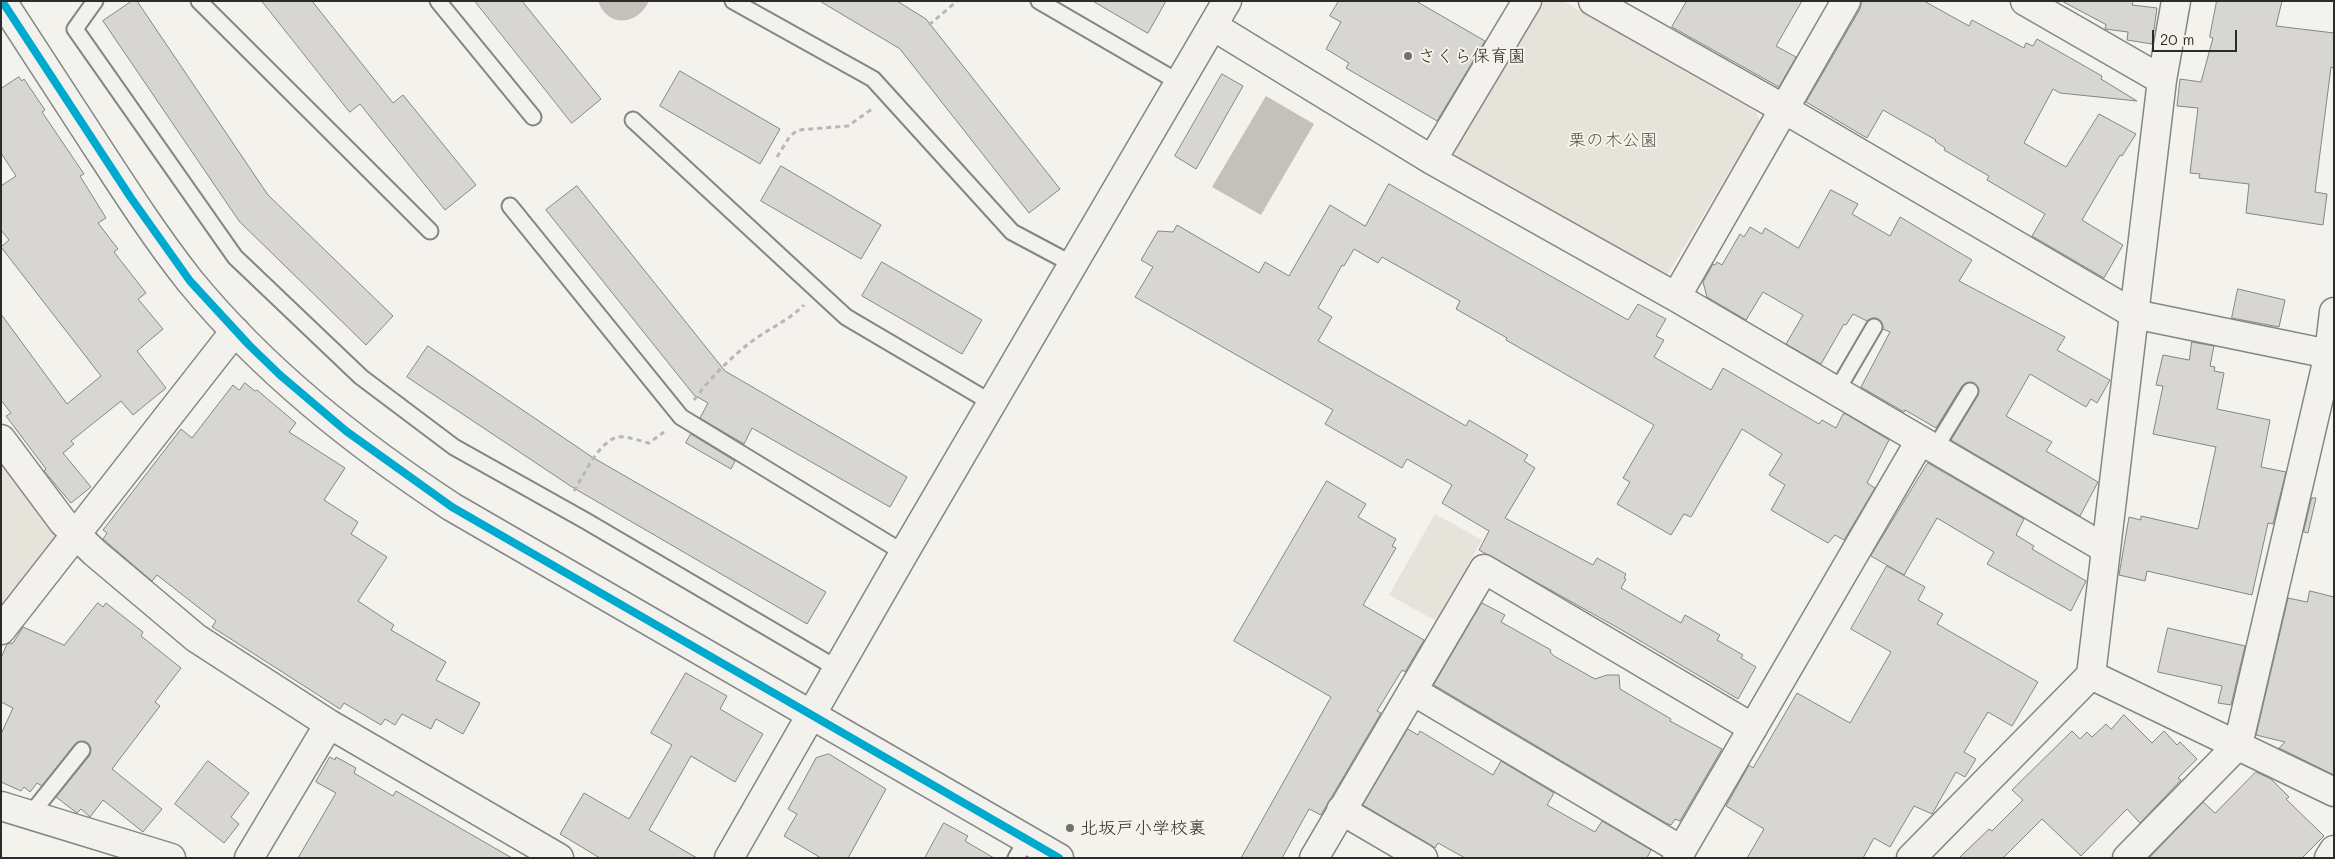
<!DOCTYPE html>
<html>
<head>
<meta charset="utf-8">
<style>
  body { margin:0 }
  #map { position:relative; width:2335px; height:859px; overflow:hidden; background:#f4f2ec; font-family:Mali,sans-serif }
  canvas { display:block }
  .frame { position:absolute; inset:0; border:2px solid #2b2b2b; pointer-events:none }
  .scale { position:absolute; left:2152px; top:30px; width:85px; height:22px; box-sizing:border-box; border:2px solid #2b2b2b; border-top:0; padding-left:6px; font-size:15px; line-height:18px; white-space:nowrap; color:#2b2b2b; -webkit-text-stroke:4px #f7f3e8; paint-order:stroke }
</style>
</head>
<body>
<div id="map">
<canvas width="2335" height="859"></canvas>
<div class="frame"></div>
<div class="scale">20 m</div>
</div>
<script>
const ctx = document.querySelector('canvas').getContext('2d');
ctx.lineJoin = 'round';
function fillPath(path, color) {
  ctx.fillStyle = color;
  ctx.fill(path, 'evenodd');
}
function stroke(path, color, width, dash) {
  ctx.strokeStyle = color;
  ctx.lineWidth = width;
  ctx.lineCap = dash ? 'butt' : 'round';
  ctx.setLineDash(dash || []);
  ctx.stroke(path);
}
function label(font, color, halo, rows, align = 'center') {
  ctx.font = font + ' Mali,"Klee One",sans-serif';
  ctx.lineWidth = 4;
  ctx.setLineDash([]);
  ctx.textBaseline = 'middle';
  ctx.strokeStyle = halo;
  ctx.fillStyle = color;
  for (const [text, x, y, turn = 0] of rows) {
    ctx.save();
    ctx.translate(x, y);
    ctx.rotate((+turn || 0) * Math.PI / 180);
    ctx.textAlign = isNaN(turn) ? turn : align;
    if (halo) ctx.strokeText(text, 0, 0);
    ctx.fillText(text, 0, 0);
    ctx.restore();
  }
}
fillPath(new Path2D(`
  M1538,1H1563L1756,112L1760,121L1665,279L1456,159L1454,147Z
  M1,465L52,525L55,543L1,611Z
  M1435,514L1482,540L1436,621L1389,595Z`), '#e6e3da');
fillPath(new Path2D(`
  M598,1H649C638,25 608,29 598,1Z
  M1266,96L1314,124L1261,215L1212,187Z`), '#c4c1ba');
const building = new Path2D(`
  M132,1H137L268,195L393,316L366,345L239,221L103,21Z
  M262,1H312L393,103L403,95L476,185L445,210L360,104L350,112Z
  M475,1H522L601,99L572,123Z
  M820,1H897L926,19L1060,189L1029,213L900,49Z
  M1093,1H1166L1148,33Z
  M1339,1H1416L1485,41L1437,121L1346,68L1349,63L1326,49L1341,22L1330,16Z
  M1687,1H1802L1776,46L1796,57L1779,87L1672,27Z
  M1862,1H1924L1969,26L1972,20L2024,48L2026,43L2033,46L2037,39L2102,76L2101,79L2137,101L2060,93L2053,89L2024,143L2066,167L2099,114L2136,134L2122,156L2120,155L2082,220L2123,245L2104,278L2032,236L2045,214L1987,180L1989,176L1944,150L1945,148L1935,141L1936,140L1883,110L1867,138L1806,102L1860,9Z
  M2062,1H2133L2132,5L2157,8L2152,44L2127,40L2128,32L2105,29L2106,25Z
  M2217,1H2282L2276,26L2334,33V68L2331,67L2315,192L2327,194L2323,225L2246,213L2249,184L2199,178L2200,174L2190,173L2198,108L2177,106L2180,79L2201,82L2213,38L2210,37Z
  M680,71L780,129L760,164L660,106Z
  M1222,74L1243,86L1196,169L1175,156Z
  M19,77L22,81L24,79L45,110L42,112L84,174L80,176L106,218L98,223L118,249L114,252L146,293L138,299L163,329L137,351L166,388L133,415L121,401L71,441L74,444L63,453L91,487L71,503L44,471L46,469L6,416L11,413L1,400V314L67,404L101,376L1,247L9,240L1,230V186L16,176L1,153V89Z
  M781,166L881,225L861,259L761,201Z
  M1389,184L1628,320L1638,304L1666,319L1656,336L1664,340L1654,357L1711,390L1723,368L1819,424L1822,420L1836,428L1843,414H1846L1889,440L1867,483L1875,488L1844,540L1835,535L1828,543L1771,510L1785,485L1769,475L1782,454L1742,429L1691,517L1684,514L1671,535L1617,504L1630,482L1623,478L1654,425L1506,340L1507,338L1456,309L1460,301L1382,257L1378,263L1354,249L1344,266L1342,265L1318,308L1332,317L1318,341L1466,426L1469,420L1528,455L1524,461L1535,468L1505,518L1593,565L1597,558L1626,574L1624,578L1626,579L1621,588L1681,623L1685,615L1720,635L1717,640L1743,655L1741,658L1756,667L1738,699L1620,629L1479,550L1489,531L1442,503L1452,485L1407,459L1402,468L1325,424L1333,410L1135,297L1153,267L1141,260L1158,231L1173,232L1177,225L1259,273L1265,262L1289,276L1330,205L1365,226Z
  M577,186L725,371L907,477L890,507L752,428L744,444L700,418L708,403L694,395L546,210Z
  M1831,190L1858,204L1852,214L1890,236L1900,217L1972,260L1959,281L2065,337L2057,350L2110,380L2097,403L2091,399L2086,407L2030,374L2006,416L2052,442L2046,451L2098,482L2080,516L1951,440L1978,395V387L1974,383H1966L1962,386L1936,428L1905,410L1904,412L1861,387L1890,332L1883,329L1882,323L1878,319L1874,318L1867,321L1853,314L1846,325L1844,324L1821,364L1786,344L1803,315L1763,292L1746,320L1707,297L1703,282L1713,264L1715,265L1717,262L1722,265L1740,234L1744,237L1750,227L1762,234L1765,228L1798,248Z
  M882,262L982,320L962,354L862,296Z
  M2238,289L2285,300L2279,327L2232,318Z
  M2192,342L2214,346L2210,366L2215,367L2214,371L2224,373L2217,409L2270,420L2261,467L2286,472L2273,524L2268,523L2252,595L2147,571L2145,581L2119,575L2129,517L2141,520V516L2198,529L2216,447L2153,434L2163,386L2156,385L2163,355L2189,360Z
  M428,346L592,457L826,592L807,624L572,487L407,377Z
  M245,383L255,391L257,390L296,423L289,432L345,468L324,500L358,522L351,534L387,557L358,601L394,625L391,630L446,662L436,680L480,703L463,734L436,719L431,729L402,714L395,725L385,719L381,725L344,703L340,709L212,627L216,621L157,575L152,581L103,539L107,533L103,530L181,429L192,438L233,385L239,390Z
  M691,434L735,461L731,469L686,443Z
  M1928,463L2024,519L2016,535L2034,546L2032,549L2086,581L2071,611L1987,564L1994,552L1937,518L1904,575L1871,556Z
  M1327,481L1366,504L1358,517L1396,539L1392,546L1396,548L1363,605L1424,640L1405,672L1402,670L1377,711L1381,713L1321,815L1309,809L1282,858H1241L1331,697L1234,641Z
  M2312,498H2316L2308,533L2304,532Z
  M1887,566L1925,587L1918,600L1943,614L1937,624L2038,682L2012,726L1988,712L1964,752L1976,759L1965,777L1956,772L1932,814L1914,806L1890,847L1874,838L1863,858H1747L1764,829L1726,806L1749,765L1753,768L1797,693L1850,723L1891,652L1851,629Z
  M2310,591L2334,597V775L2279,748L2285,742L2256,735L2288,598L2307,602Z
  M98,603L103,607L106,603L143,632L141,636L181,668L155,702L160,706L112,769L162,809L143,832L103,800L90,817L81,809L77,813L56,797L90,755V746L84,741L75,744L42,786L37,783L30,792L24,787L21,791L1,782V734L13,708L1,702V658L7,644L13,643L23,627L64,645Z
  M1482,603L1505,615L1501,622L1551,650L1550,652L1554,656L1595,679L1607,675H1619L1620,689L1671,719L1670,721L1722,749L1680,821L1675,819L1671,825L1666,823L1434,685Z
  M2168,628L2245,646L2231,705L2218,703L2222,686L2158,672Z
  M686,673L727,696L720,709L763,734L735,782L691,756L649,830L697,858H600L560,834L584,793L629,819L672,745L651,733Z
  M2124,715L2152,743L2164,731L2177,745L2180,742L2197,759L2178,778L2181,780L2140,823L2127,809L2081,856L2042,819L2003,858H1959L1989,829L1992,831L2023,800L2012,790L2072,731L2080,739L2087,732L2092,737L2106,724L2111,729Z
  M1408,729L1418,735L1420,731L1493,775L1501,761L1554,793L1547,805L1595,832L1602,821L1651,850L1647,858H1465L1438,843L1435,848L1363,805Z
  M829,754L886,789L848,858H821L784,836L797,814L788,809L797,793L816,758Z
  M330,757L335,760L336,757L356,768L354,773L393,796L396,791L512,858H298L336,793L316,782Z
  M208,761L249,793L231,817L239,824L224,843L175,804Z
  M2256,772L2271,779L2289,797L2286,799L2324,836L2302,858H2149L2203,802L2215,813Z
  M944,823L968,836L965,841L994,858H925Z`);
fillPath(building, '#d7d6d2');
stroke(building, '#858582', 1);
const lane = new Path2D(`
  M95,1L75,29L235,257L361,377L454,447L586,521L838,669
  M199,1L430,231
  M438,1L533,117
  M733,1L873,79L1012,232L1074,265
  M1039,1L1180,83
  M633,120L846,317L992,403
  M510,206L681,417L904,553
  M1836,392L1874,327
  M1934,450L1970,391
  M30,815L82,750
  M1016,858L1027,839`);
const street = new Path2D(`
  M1593,1L1784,109L2134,314L2334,355
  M2025,1L2162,80
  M1213,26L1432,160L1676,297L2106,549
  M1432,160L1527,1
  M1676,297L1846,1
  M1,439L63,522L95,553L196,638L329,724L559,858
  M1,630L235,331
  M2091,675L2334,792
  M1413,691L1681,850
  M1,806L171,858
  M1341,810L1423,858
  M249,858L329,724
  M1314,858L1484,569L1753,728
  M1677,858L1920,441
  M1911,858L2091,675L2162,80L2176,1
  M2127,858L2238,745L2329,354L2334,312
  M2329,858L2334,850`);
const secondary = new Path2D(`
  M2,1C34,50 66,99 97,147C127,193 156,238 190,281C264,371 355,443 452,507L1059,858
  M729,858L904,553L1227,1`);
stroke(lane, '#858582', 19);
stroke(street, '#858582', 31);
stroke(secondary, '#858582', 31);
stroke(new Path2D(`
  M929,25L957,1
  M777,157L790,136L798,130L848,126L872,109
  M694,400C711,377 732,356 755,339C772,327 789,320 804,305
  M574,491C584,475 599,441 618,437C627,436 640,441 649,443L664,432`), '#b8b7b5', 3, [5, 4]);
stroke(lane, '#f2f1ed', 15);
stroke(street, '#f2f1ed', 28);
stroke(secondary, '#f2f1ed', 28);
stroke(new Path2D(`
  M2,1L131,198L190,281L249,345L280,375L346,431L452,507L1059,858`), '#00a9ce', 8);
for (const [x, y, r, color] of [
  [1408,56,5,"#71716f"],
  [1070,828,5,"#71716f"]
]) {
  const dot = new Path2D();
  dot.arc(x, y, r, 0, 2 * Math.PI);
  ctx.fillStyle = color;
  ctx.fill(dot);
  stroke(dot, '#f7f3e8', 2);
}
label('18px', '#2b2b2b', '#f7f3e8', [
  ["さくら保育園",1418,56],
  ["北坂戸小学校裏",1080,828]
], 'left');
label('18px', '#575653', '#f7f3e8', [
  ["栗の木公園",1613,140]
]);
</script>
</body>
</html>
